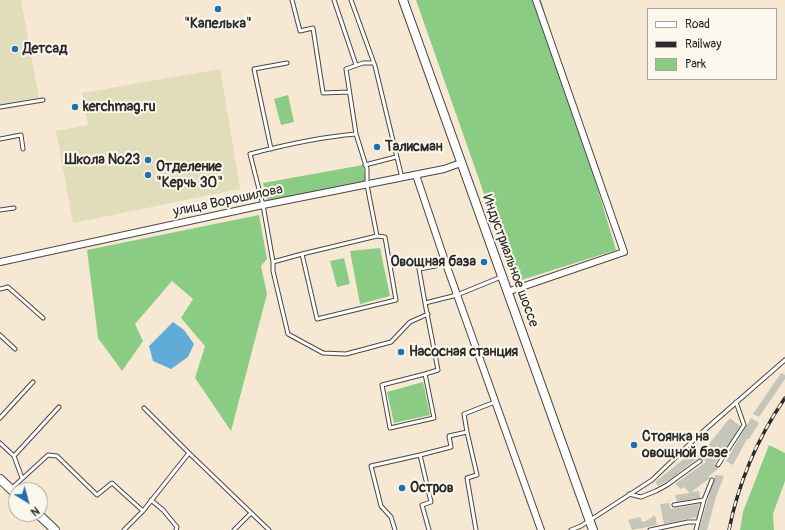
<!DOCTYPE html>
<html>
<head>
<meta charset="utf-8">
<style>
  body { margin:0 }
  #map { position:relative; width:785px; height:530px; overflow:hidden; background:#f7e8d3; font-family:Pangolin,sans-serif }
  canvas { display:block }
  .legend { position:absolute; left:647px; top:8px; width:130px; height:72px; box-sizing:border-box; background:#fbf7ec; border:1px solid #a8a59f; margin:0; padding:5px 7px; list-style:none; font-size:12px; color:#2b2b2b }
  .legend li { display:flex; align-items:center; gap:8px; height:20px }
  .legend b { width:20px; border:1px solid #a8a59f }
  .north { position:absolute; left:8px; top:482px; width:40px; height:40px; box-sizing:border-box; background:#fbf7ec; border:1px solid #a8a59f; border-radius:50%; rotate:143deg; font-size:11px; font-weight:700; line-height:16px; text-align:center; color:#2b2b2b }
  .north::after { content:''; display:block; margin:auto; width:14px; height:18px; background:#1f6fb2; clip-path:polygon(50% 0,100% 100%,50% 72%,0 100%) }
</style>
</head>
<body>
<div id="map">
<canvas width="785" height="530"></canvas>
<ul class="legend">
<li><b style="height:5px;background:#fff"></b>Road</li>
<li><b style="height:5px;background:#2b2b2b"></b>Railway</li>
<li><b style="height:11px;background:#8bcc84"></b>Park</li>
</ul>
<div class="north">N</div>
</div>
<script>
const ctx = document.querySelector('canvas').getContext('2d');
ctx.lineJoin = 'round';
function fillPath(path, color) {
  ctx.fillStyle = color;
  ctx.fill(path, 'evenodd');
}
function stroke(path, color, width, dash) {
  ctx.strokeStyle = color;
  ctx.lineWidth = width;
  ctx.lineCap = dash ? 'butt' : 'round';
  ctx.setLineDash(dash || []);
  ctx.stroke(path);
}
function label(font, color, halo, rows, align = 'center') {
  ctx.font = font + ' Pangolin,sans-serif';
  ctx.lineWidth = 4;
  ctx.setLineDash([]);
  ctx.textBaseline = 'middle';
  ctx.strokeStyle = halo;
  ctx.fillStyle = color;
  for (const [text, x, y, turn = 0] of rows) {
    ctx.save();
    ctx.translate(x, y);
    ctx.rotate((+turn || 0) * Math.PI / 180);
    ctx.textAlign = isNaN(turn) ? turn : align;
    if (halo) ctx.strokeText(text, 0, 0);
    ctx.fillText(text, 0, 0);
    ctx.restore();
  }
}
fillPath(new Path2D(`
  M0,0H21L39,98L0,106Z
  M220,69L240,189L73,223L56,131L88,125L82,93Z`), '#e1dcba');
fillPath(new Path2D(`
  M781,373L785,375V379L759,417L753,414Z
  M730,418L740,426L730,445L714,464L718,469L709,476L710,478L691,492L699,491L700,498L677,502L675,495L690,493L684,487L681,489L675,484L706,462L700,456L671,479L658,486L655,482L695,450L700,455Z
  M751,418L759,423L749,439H747L733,465L726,461Z
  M715,475L724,476L716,497L707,530H699Z
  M669,503L671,509L699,504L697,517L664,524L660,504Z
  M655,515L657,525L632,530L628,520L640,517L642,522L646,521Z`), '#c5c5b8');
fillPath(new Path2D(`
  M416,0H541L616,250L515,282Z
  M288,95L294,122L281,125L274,99Z
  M363,165L366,182L267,201L263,183Z
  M259,215L267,259L261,266L267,294L231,431L195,378L205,346L181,318L193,299L172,281L135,324L143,341L122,371L98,338L87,250Z
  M380,248L390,296L360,304L350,251Z
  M344,258L350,284L337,287L330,261Z
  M423,382L430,415L394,423L387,392Z
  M769,445L785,453V481L773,514L774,530H740L743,512Z`), '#8bcc84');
fillPath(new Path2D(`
  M173,322L184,330L194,344L188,357L171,369L153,361L149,346Z`), '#60abd8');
const lane = new Path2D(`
  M292,0L300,31L313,28L323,93L349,92
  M334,0L356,65
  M351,0L375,66L402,178
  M374,63H363L346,69L356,134L367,169V185L377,236
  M0,107L43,100
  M0,139L21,135L23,149
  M271,149L254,69L287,63
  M365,165L396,157
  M0,210L14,208
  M377,236L385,237L396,300L317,319L302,254Z
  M302,254L273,262L263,205L250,154C284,145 320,137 356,134
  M273,262V271L288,334L323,353L346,354L391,342L410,322L428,314
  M0,289L8,287L43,318
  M425,303L419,269L446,264
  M0,335L15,349
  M425,374L382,385L390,428L434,418L425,374L438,370L425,303L457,295L501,277
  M144,408L189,453
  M0,418L33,382
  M0,443L14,456L22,478
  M14,456L59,407
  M718,465L744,425L736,402
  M12,488L48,455L57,456L97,495L112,483L143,511L124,530
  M629,494L641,497L656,491L667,485L700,461
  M151,500L163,510L177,527L176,530
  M674,505L704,500
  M143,511L189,453L269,530
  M234,530L251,513
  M395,530L391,517L381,506L371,466L420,455
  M429,530L422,505L431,502L420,455L451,447L449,436L467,432
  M476,530L467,478L477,475L467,432L464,414L495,402
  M571,530L581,526L652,480L699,435L785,360
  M650,530L688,522H698
  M696,530L704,500L712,480`);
const street = new Path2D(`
  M416,175L446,264L541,530
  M0,262L263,205L444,169L461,163
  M507,292L624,252L536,0`);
const secondary = new Path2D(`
  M403,0L593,530
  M0,479L16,494
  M38,514L55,530`);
stroke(lane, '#4a4744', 5);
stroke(street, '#4a4744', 8);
stroke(secondary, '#4a4744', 10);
stroke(lane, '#fff', 3);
stroke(street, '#fff', 6);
stroke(secondary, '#fff', 8);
const rail = new Path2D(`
  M729,530C739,480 757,439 785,398`);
stroke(rail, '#2b2b2b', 3.5);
stroke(rail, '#fbf7ec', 2, [6]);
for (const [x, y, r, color] of [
  [218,9,4,"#1f6fb2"],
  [15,49,4,"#1f6fb2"],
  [75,107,4,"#1f6fb2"],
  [377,147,4,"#1f6fb2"],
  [148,160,4,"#1f6fb2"],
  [148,175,4,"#1f6fb2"],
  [484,262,4,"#1f6fb2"],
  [401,352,4,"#1f6fb2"],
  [634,445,4,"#1f6fb2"],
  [402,488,4,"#1f6fb2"]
]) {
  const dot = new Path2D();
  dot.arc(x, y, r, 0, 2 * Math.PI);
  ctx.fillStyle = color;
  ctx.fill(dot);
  stroke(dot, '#fbf7ec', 1.5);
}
label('bold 14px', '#2b2b2b', '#fbf7ec', [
  ["\"Капелька\"",218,24,"center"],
  ["Детсад",23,49],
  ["kerchmag.ru",83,107],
  ["Талисман",385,147],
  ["Школа №23",140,160,"right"],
  ["Отделение",156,167],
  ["\"Керчь 30\"",156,183],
  ["Овощная база",476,262,"right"],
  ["Насосная станция",409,352],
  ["Стоянка на",642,437],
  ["овощной базе",642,453],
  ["Остров",410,488]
], 'left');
label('14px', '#2b2b2b', '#fbf7ec', [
  ["улица Ворошилова",228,201,-12],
  ["Индустриальное шоссе",510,261,70]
]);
</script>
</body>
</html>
